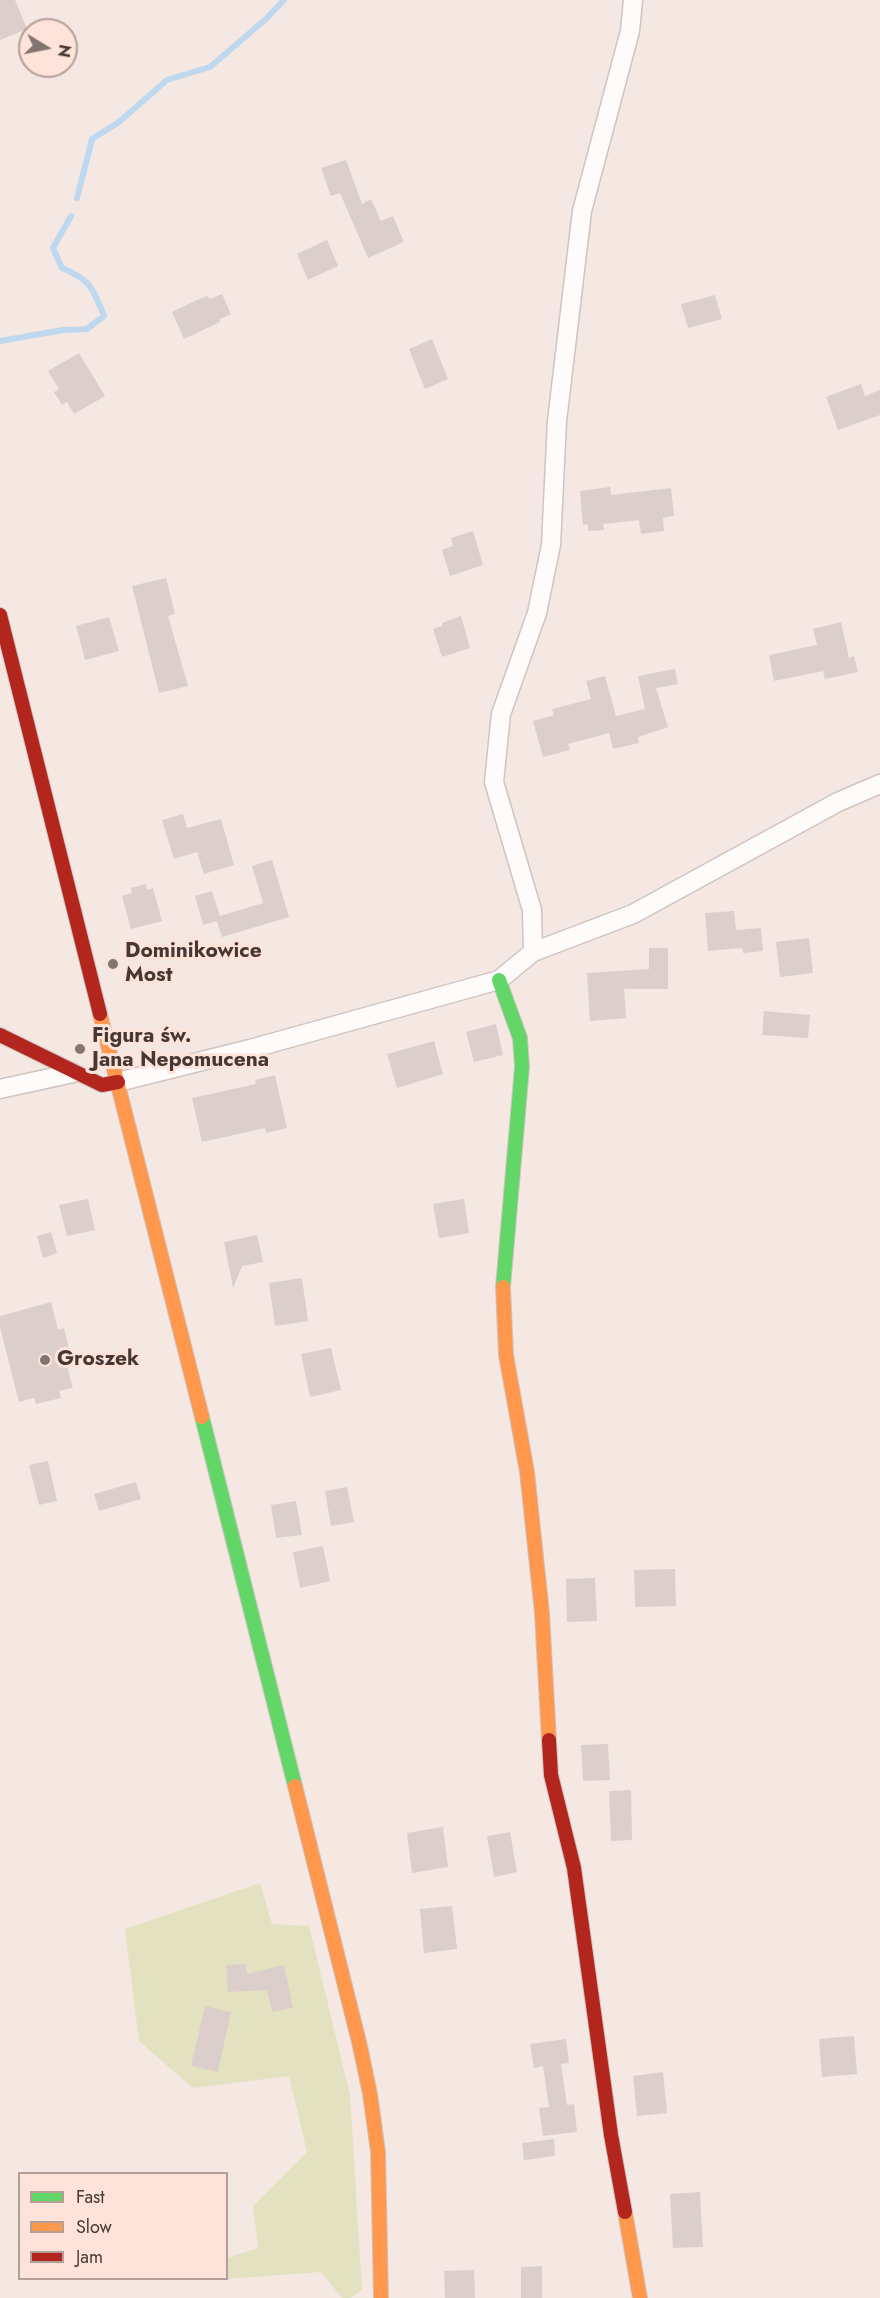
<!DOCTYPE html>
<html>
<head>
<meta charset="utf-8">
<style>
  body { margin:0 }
  #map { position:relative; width:880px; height:2298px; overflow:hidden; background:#f5e7e2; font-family:Jost,sans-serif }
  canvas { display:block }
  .legend { position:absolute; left:18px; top:2172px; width:210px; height:108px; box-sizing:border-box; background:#fde3da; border:2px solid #b39f98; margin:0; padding:8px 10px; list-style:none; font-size:18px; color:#453834 }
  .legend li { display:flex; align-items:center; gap:12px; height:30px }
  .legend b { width:30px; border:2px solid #b39f98 }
  .north { position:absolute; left:18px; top:18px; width:60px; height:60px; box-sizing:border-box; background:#fde3da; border:2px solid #b39f98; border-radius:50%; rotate:100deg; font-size:16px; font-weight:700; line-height:24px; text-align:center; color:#453834 }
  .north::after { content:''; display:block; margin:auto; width:21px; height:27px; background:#837571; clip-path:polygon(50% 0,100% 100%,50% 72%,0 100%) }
</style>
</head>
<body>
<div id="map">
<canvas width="880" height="2298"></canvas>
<ul class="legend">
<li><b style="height:8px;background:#63d668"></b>Fast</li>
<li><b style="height:8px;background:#ff974d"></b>Slow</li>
<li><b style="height:8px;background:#b3261e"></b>Jam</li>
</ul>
<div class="north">N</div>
</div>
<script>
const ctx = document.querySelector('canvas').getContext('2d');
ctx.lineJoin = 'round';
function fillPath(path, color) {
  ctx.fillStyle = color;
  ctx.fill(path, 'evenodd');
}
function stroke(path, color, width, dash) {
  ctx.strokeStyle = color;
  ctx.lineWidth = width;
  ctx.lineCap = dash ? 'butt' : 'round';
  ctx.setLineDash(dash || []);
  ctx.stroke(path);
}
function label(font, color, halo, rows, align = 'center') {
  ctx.font = font + ' Jost,sans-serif';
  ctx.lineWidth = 6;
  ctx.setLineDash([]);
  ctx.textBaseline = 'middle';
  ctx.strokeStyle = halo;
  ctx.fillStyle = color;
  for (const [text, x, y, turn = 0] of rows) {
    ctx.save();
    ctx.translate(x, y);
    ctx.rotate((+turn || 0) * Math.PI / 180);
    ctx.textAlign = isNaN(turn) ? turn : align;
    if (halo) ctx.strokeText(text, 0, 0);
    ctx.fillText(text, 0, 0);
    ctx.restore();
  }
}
fillPath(new Path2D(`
  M260,1883L272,1924L309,1926L350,2095L362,2289L351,2298H342L321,2272L226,2279L227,2258L258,2248L253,2206L307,2152L289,2076L193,2088L139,2041L125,1929Z`), '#e2e2c0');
stroke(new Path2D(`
  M77,198L92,139L119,122L167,80L210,67L266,19L284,0
  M0,341L63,330L87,329L104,316C92,287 92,281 62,268L53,248L71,216`), '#bed8ef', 6);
fillPath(new Path2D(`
  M0,0H15L27,29L0,40Z
  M346,160L362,204L371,199L381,221L393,216L404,242L368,258L340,193L331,196L321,168Z
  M327,240L338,266L308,280L297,254Z
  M222,294L231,314L220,319V322L184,339L172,312L197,300L208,296L210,299Z
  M715,295L722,319L688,328L681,304Z
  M432,339L448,379L425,389L409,349Z
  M79,353L105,396L74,414L67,402L62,405L54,392L59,389L48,371Z
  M861,384L865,396L880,390V415L838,430L826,397Z
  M610,487L611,495L671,488L674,516L663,518L664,531L641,534L639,520L603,524L604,530L588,531V524L583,525L580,491Z
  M473,531L483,565L450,576L442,550L453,546L451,538Z
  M166,578L175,614L168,616L188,686L159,693L132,586Z
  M461,616L470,648L442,657L433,629L442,626V623Z
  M109,617L119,651L85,660L76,626Z
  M841,622L849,658L854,656L858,672L825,679L823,671L774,681L769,655L817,645L813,629Z
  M675,669L678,684L656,688L668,727L638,737L639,743L613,749L609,733L568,744L570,750L543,757L533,721L554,715L552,709L591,699L586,681L605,676L616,716L645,709L638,676Z
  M183,814L187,828L221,819L234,865L204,874L197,852L174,859L162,820Z
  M272,860L289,917L222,937L217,921L203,925L195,896L212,891L220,916L263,903L252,866Z
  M146,884L147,890L153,888L162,921L131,929L122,896L132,893L131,888Z
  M734,911L736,930L761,928L763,951L743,953L742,948L708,951L705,913Z
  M809,938L813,973L780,977L776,942Z
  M649,948H668V989H624L626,1018L590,1021L587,973L649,969Z
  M764,1011L810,1015L808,1038L762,1035Z
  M496,1024L503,1055L474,1062L466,1032Z
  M434,1041L443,1074L397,1088L387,1054Z
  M275,1075L287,1128L266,1133L265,1128L202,1142L192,1098L256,1084L255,1080Z
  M88,1199L95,1230L67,1236L59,1205Z
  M464,1199L469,1233L439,1238L433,1204Z
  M51,1232L57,1253L43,1258L37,1236Z
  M257,1235L263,1262L242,1266L233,1288L224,1242Z
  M302,1278L308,1321L275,1326L269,1283Z
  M51,1302L58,1330L64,1328L71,1357L65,1359L73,1388L59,1391L61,1398L36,1404L34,1398L19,1402L0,1327V1316Z
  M331,1348L341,1390L310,1397L301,1354Z
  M48,1461L57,1501L39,1505L29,1465Z
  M136,1482L141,1499L99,1511L94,1494Z
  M347,1487L354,1522L331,1526L325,1491Z
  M296,1501L302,1535L276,1538L271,1505Z
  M323,1546L330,1581L300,1588L293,1552Z
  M675,1569L676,1606L635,1607L634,1570Z
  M595,1578L597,1621L567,1622L566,1579Z
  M608,1744L610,1780L583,1781L581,1745Z
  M631,1790L632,1840L611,1841L609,1791Z
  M443,1827L448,1867L412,1873L407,1833Z
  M510,1832L517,1872L494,1877L487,1836Z
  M452,1906L457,1949L424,1953L420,1909Z
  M246,1964L247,1974L284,1965L293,2008L272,2012L267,1990L228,1992L226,1965Z
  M205,2006L231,2012L218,2072L191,2066Z
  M854,2036L857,2074L822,2077L819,2039Z
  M566,2039L569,2063L561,2064L567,2105L574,2104L577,2132L543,2136L539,2108L549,2107L543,2066L534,2068L530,2044Z
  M663,2072L667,2113L637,2116L633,2076Z
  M554,2139L555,2156L524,2160L522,2143Z
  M700,2192L703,2247L673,2248L670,2194Z
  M542,2266V2298H521V2267Z
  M474,2270L475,2298H445L444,2271Z`), '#dccfcb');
const street = new Path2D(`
  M533,952L532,910L494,782L501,714L537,613L551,545L557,421L582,211L630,31L633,0
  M118,1082L250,1049L499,980L533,952L633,914L838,802L880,784
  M0,1089L73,1073`);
const fast = new Path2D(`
  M499,980L520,1038L522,1067L503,1287
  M202,1417L295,1786`);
const slow = new Path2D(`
  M100,1014L202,1417
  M503,1287L506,1355L527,1472L542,1613L549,1740
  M295,1786L360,2046L370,2094L378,2152L381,2298
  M625,2212L640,2298`);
const jam = new Path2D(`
  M0,615L100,1014
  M0,1035L102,1085L118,1082
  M549,1740L551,1775L574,1868L611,2135L625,2212`);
stroke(street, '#d0c4c0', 21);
stroke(fast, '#d0c4c0', 16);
stroke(slow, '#d0c4c0', 16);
stroke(jam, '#d0c4c0', 16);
stroke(street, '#fefbfb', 18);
stroke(fast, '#63d668', 14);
stroke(slow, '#ff974d', 14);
stroke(jam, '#b3261e', 14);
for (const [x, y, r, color] of [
  [113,964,6,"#837571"],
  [80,1049,6,"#837571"],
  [45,1360,6,"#837571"]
]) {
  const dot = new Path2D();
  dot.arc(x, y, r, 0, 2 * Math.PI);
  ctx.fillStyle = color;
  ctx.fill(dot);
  stroke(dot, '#fde3da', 2);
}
label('bold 21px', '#453834', '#fde3da', [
  ["Dominikowice",125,952],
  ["Most",125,976],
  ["Figura św.",92,1037],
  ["Jana Nepomucena",92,1061],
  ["Groszek",57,1360]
], 'left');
</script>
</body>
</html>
